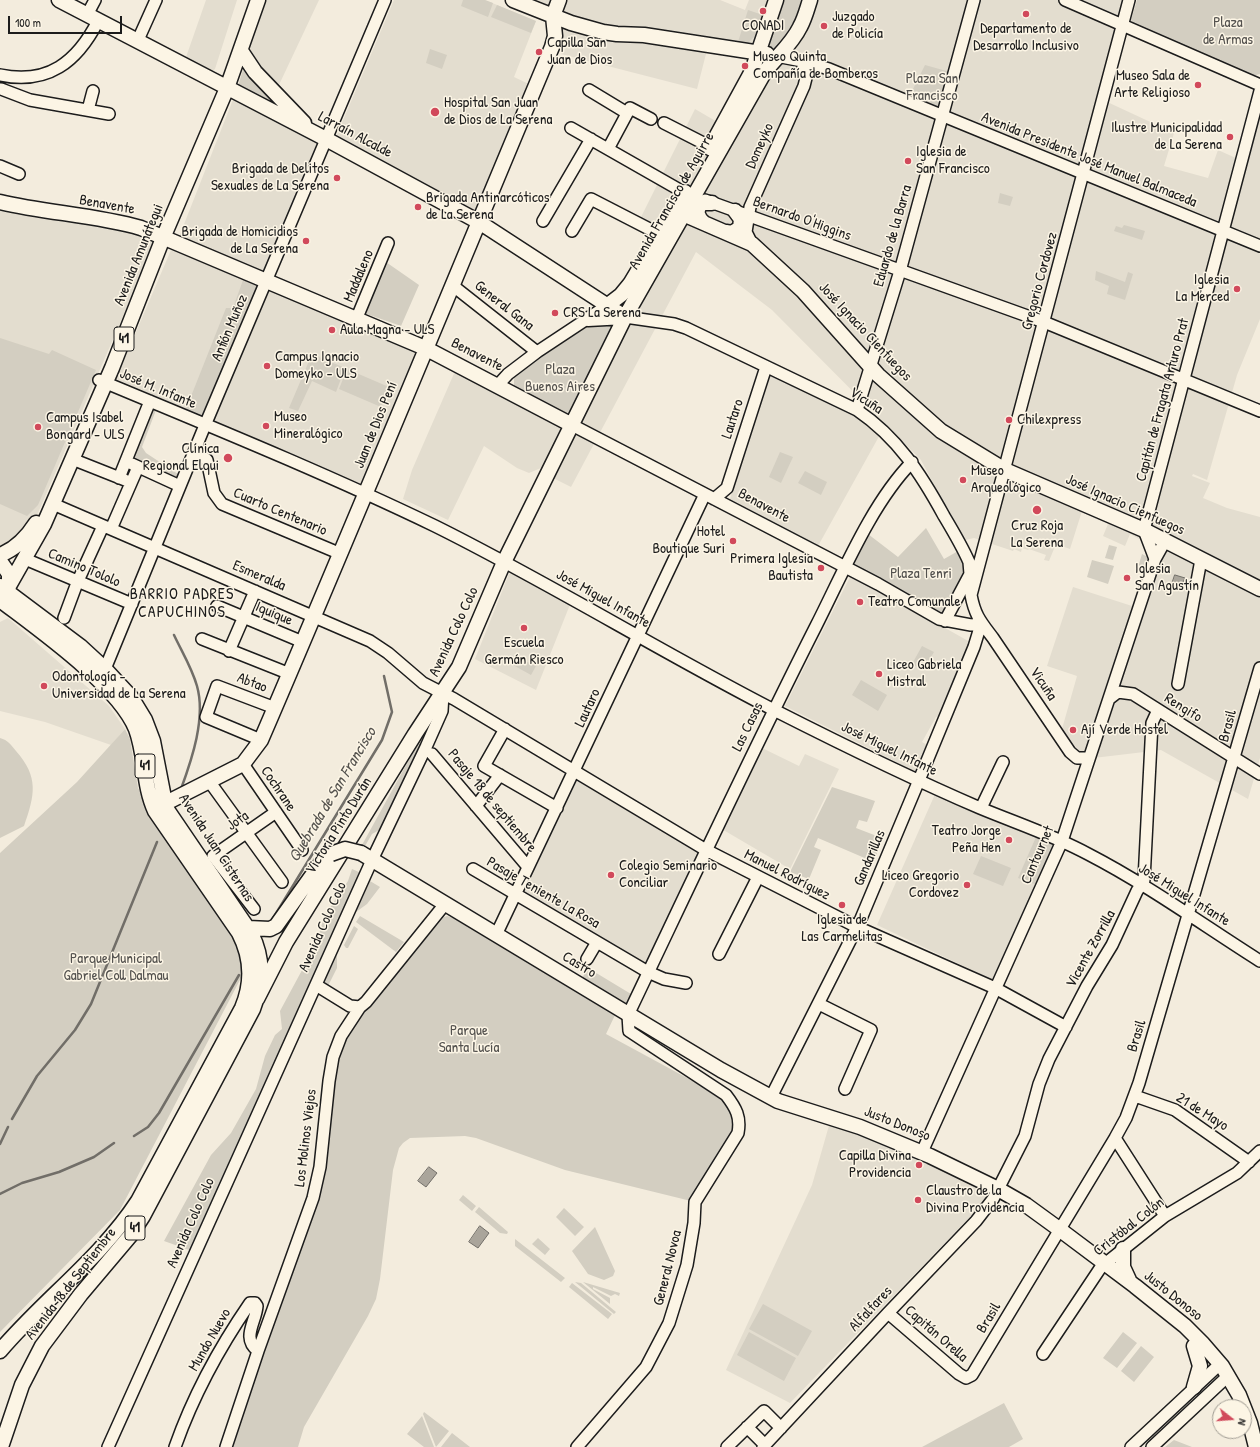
<!DOCTYPE html>
<html>
<head>
<meta charset="utf-8">
<style>
  body { margin:0 }
  #map { position:relative; width:1260px; height:1447px; overflow:hidden; background:#f3ecdd; font-family:"Patrick Hand",sans-serif }
  canvas { display:block }
  .north { position:absolute; left:1212px; top:1399px; width:40px; height:40px; box-sizing:border-box; background:#fcf5e5; border:1px solid #a29e95; border-radius:50%; rotate:107deg; font-size:11px; font-weight:700; line-height:16px; text-align:center; color:#1c1c1c }
  .north::after { content:''; display:block; margin:auto; width:14px; height:18px; background:#d1495b; clip-path:polygon(50% 0,100% 100%,50% 72%,0 100%) }
  .scale { position:absolute; left:8px; top:16px; width:114px; height:18px; box-sizing:border-box; border:2px solid #1c1c1c; border-top:0; padding-left:5px; font-size:12px; line-height:14px; white-space:nowrap; color:#1c1c1c; -webkit-text-stroke:3px #fcf5e5; paint-order:stroke }
</style>
</head>
<body>
<div id="map">
<canvas width="1260" height="1447"></canvas>
<div class="north">N</div>
<div class="scale">100 m</div>
</div>
<script>
const ctx = document.querySelector('canvas').getContext('2d');
ctx.lineJoin = 'round';
function fillPath(path, color) {
  ctx.fillStyle = color;
  ctx.fill(path, 'evenodd');
}
function stroke(path, color, width, dash) {
  ctx.strokeStyle = color;
  ctx.lineWidth = width;
  ctx.lineCap = dash ? 'butt' : 'round';
  ctx.setLineDash(dash || []);
  ctx.stroke(path);
}
function label(font, color, halo, rows, align = 'center') {
  ctx.font = font + ' "Patrick Hand",sans-serif';
  ctx.lineWidth = 3;
  ctx.setLineDash([]);
  ctx.textBaseline = 'middle';
  ctx.strokeStyle = halo;
  ctx.fillStyle = color;
  for (const [text, x, y, turn = 0] of rows) {
    ctx.save();
    ctx.translate(x, y);
    ctx.rotate((+turn || 0) * Math.PI / 180);
    ctx.textAlign = isNaN(turn) ? turn : align;
    if (halo) ctx.strokeText(text, 0, 0);
    ctx.fillText(text, 0, 0);
    ctx.restore();
  }
}
fillPath(new Path2D(`
  M206,0H237L215,69L211,72L185,60Z
  M263,0H319L278,87L259,65L249,47Z
  M394,0H485L536,21L514,77L535,87L479,214L406,173L336,137Z
  M531,0H720L745,10L749,0H770L754,50L781,55L813,0H1124L1103,100L1174,133L1164,166L1208,178L1218,150L1238,159L1260,109V319L1237,375L1207,480L1193,474L1192,476L1210,483L1203,498L1227,508L1260,517V758L1248,799L1161,750L1085,759L1062,729L1077,676L1047,666L1073,587L1132,606L1148,557L1141,540L1130,534L1125,546L1103,536L1108,524L1107,520L1082,511L1070,549L1056,544L1049,561L1044,560L1046,555L1029,549L1028,550L1022,548L1021,552L1014,549L1013,551L974,538L965,540L939,494L921,460L772,310L696,252L571,487L551,477L626,324L674,238L640,219L695,109L719,123L752,59L707,50L697,89L561,54L552,9Z
  M234,97L322,144L268,276L179,237Z
  M0,209L130,230L155,242L38,513L22,538L0,549Z
  M171,250L418,352L365,486L116,379Z
  M456,369L569,427L548,465L529,473L517,468L484,446L448,520L403,499L412,470Z
  M767,374L860,415L882,431L818,546L730,499Z
  M517,571L571,602L536,690L475,659L509,574Z
  M851,575L970,642L939,716L936,717L922,742L929,746L916,772L785,706Z
  M8,618L109,706L125,729L111,745L45,722L0,711V622Z
  M760,747L799,766L805,754L839,769L790,869L720,828Z
  M579,775L698,850L699,855L648,968L523,894Z
  M936,792L1057,844L995,981L877,925Z
  M830,1122L849,1127L994,1192L790,1403L726,1370L812,1185Z`), '#e3ddcf');
fillPath(new Path2D(`
  M463,0H485L493,3L488,17L461,6Z
  M779,0H803C797,20 789,40 771,52L763,50Z
  M1137,0H1260V74L1252,76L1134,25L1131,20Z
  M497,5L536,21L531,33L491,17Z
  M748,10L763,15L754,37L748,43L738,42Z
  M430,49L447,55L442,69L426,63Z
  M247,57L303,124L237,89Z
  M925,65L950,72L945,101L937,107L909,97Z
  M1000,193L1013,197L1010,206L998,203Z
  M1124,225L1145,231L1142,240L1114,231L1116,226L1122,228Z
  M383,260L419,285L401,326L364,313Z
  M1096,271L1125,282L1128,272L1133,274L1125,300L1107,294L1109,286L1095,280Z
  M243,280L261,288L206,419L186,409L226,308H233Z
  M592,323L617,324L574,416L566,415L514,387V375Z
  M0,338L49,354L52,350L96,370L38,505L27,516L0,504Z
  M312,354L345,368L336,392L312,381L298,411L289,408Z
  M347,369L389,387L381,407L339,389Z
  M150,408L156,410L142,447L146,453L181,476L179,481L128,460Z
  M780,452L793,457L781,483L769,477Z
  M805,471L827,482L821,495L798,483Z
  M926,528L944,559L960,550L968,569L944,615H939L850,567L868,534L898,557Z
  M1109,545L1117,547L1113,560L1105,558Z
  M1142,554L1148,557L1143,573L1137,571Z
  M1092,560L1114,566L1108,584L1087,577Z
  M922,646L934,652L923,670L912,664Z
  M517,657L536,666L531,675L513,665Z
  M861,680L887,695L878,711L852,695Z
  M437,709L383,828L372,834L365,846L362,845Z
  M125,729L130,739L138,788L154,818L240,945L243,974L120,1210L0,1332V853L77,782Z
  M0,738C8,740 11,745 16,751C39,777 35,795 24,826L0,838Z
  M832,787L875,801L867,822L859,820L856,828L882,838L874,862L818,838L814,847L821,850L809,879L790,872Z
  M1036,837L1054,845L1037,885L1018,878Z
  M981,856L1011,868L1003,886L973,874Z
  M352,869L361,873L192,1251L164,1241L211,1155L231,1133L256,1089L265,1056L275,1035L282,1029L280,1011L315,946L325,915L348,881Z
  M370,881L380,887L367,904L356,912Z
  M360,916L404,942L396,952L356,922Z
  M447,916L453,918L616,1013L606,1034L724,1098L733,1109L735,1132L691,1201L565,1170L476,1138L465,1136L410,1138L403,1143L399,1148L393,1170L380,1279L376,1299L368,1316L304,1427L298,1447H231L296,1258L337,1059L345,1038L362,1013L444,917Z
  M354,926L358,929L348,948H346L344,945Z
  M337,955V968L327,988L322,985Z
  M588,968L631,994L625,1004L582,978Z
  M463,1195L476,1206L472,1211L459,1200Z
  M479,1207L508,1232L507,1234L500,1233L475,1212Z
  M564,1208L584,1227L575,1236L556,1217Z
  M595,1227L615,1271L613,1276L604,1280L588,1274L572,1251Z
  M538,1238L550,1249L545,1255L532,1244Z
  M515,1239L565,1278L561,1282L515,1246Z
  M575,1282L581,1283L616,1312L614,1314Z
  M583,1282L620,1293L619,1296L615,1294L611,1296L593,1287V1289L610,1298V1304Z
  M572,1283L612,1314L608,1319L569,1287Z
  M763,1304L812,1331L798,1356L749,1329Z
  M749,1332L796,1358L784,1381L737,1355Z
  M1123,1332L1137,1343L1117,1368L1103,1358Z
  M1141,1346L1154,1357L1134,1382L1121,1371Z
  M1004,1403L1023,1439L1009,1447H922Z
  M424,1412L449,1431L436,1447L423,1414Z
  M422,1416L434,1447H424L407,1434Z
  M452,1433L470,1447H441Z
  M1174,1440L1192,1447H1165Z`), '#d3cec1');
const water = new Path2D(`
  M1175,575L1185,578L1181,587L1172,584Z
  M429,1167L437,1173L426,1187L418,1181Z
  M480,1226L489,1233L478,1248L469,1242Z`);
fillPath(water, '#aaa59b');
stroke(water, '#716e68', 1);
stroke(new Path2D(`
  M174,635C182,652 192,668 197,686C206,718 192,759 181,789
  M272,920L382,740L392,712L384,676
  M12,1119L37,1076L75,1030L91,1004L157,842
  M134,1136L148,1127L159,1113L239,975
  M0,1144L8,1127
  M0,1194L22,1183L59,1172L94,1157L114,1143`), '#716e68', 2.5);
const minor = new Path2D(`
  M1065,0L1260,85
  M87,15L95,0
  M138,40L156,0
  M776,56L802,61L829,69L1260,246
  M0,75C48,85 77,62 98,21
  M1,89L30,100L109,114
  M589,90L627,113
  M88,110L93,91
  M664,123L711,147
  M571,128L685,193
  M608,149L630,108L651,119
  M0,166L19,174
  M705,200L1044,322L1260,411
  M543,221L591,139
  M572,231L591,199L659,234
  M752,244L746,232L750,207L804,86L806,78L802,61
  M452,285L537,352
  M625,317L674,324L686,328L857,410C898,438 921,474 944,516C953,531 962,546 969,562L970,574L945,621
  M356,320L388,243
  M99,380C212,427 325,473 435,526C550,583 659,651 774,710C841,744 910,778 980,808C1016,823 1053,835 1088,854C1148,885 1203,925 1260,961
  M498,385L508,374L537,352L608,305
  M857,410L900,271L974,0
  M572,425L878,584L939,619L971,625L981,624
  M195,450L207,460L214,493L222,504L341,554
  M72,459L125,480
  M132,464L180,486
  M119,478L150,401
  M714,499L727,488L766,367
  M53,504L370,641L388,653L423,683L454,699L706,850L857,927L995,988L1066,1027
  M111,529L138,467
  M25,559L132,604
  M1155,559L1144,530L1260,91
  M217,606L298,640
  M64,618L77,583L103,526
  M202,639L290,674
  M229,651L255,591
  M105,669L203,430L385,0
  M1178,684L1200,565
  M1109,699L1118,692L1133,694L1260,774
  M505,729L484,766L557,808
  M261,740L206,717L217,686L275,708
  M432,754L528,867
  M1089,758H1077L1070,752L993,638C981,622 975,616 971,595L1129,0
  M243,764L302,850
  M209,781L282,882
  M476,806L500,775
  M981,808L1003,762
  M473,869L648,972L664,979L686,983
  M254,909L213,856L276,812
  M496,935L705,494
  M719,954L758,877
  M587,959L597,942
  M316,985L350,1006L360,1007
  M819,1004L871,1030L845,1089
  M1135,1096L1175,1110L1249,1162
  M771,1097L860,921L922,773L974,647L981,624
  M1115,1138L1165,1216
  M922,1152L1062,841L1155,559L1165,541
  M888,1313L959,1374L966,1378L972,1375L1115,1138L1126,1118L1139,1083L1260,668
  M1043,1354L1101,1267L1165,1216L1237,1173L1260,1151
  M747,1427L765,1445
  M108,1447L372,860L426,747L442,711L443,694
  M175,1447C193,1396 219,1348 250,1303H255L257,1306C256,1322 241,1338 258,1351
  M226,1447L258,1351L313,1198L320,1167L329,1081L333,1057L341,1036L360,1007L366,1002L445,904
  M577,1447L646,1367L669,1323L687,1265L694,1223L695,1202L738,1133C741,1117 736,1108 726,1095L629,1031L628,1015C690,885 751,754 816,626C843,573 871,504 912,462
  M727,1447L764,1411L781,1428
  M763,1447L888,1313L976,1221L993,1199L1025,1136L1039,1084L1049,1059L1087,986L1112,945L1137,891L1144,880L1152,723L1158,710
  M1131,1447L1220,1364
  M1152,1447L1228,1376`);
const major = new Path2D(`
  M59,0L326,139L479,222L625,317
  M513,0L571,23L603,32L617,34L644,35L767,54
  M241,51L255,72L304,123
  M710,148L752,71L776,0
  M0,202C46,213 96,215 141,228L425,348L572,425
  M683,214L752,244L803,291L878,375L941,431L1005,470L1144,530L1260,589
  M704,223C697,217 695,210 702,203H712
  M726,232L732,233L740,228L741,219L735,211
  M608,305L621,295L630,284L685,192
  M588,319L625,317
  M0,555C16,549 27,537 36,523
  M0,561L9,574V587
  M10,584L44,524L112,368L163,238L227,88L258,0
  M0,586L80,646L105,669L131,697L145,720L153,741L166,808L251,933C264,959 263,983 253,1009L143,1216L130,1236L81,1294L42,1346L22,1385L1,1447
  M0,600C38,629 118,685 136,729C146,756 143,785 155,811L239,933C252,958 253,982 242,1008L138,1201C100,1259 44,1299 0,1351
  M155,811L164,804L243,764L261,740C360,510 455,278 552,47L555,36L553,16L559,0
  M361,853L721,1070L778,1101L860,1127L930,1156L998,1189L1026,1205L1059,1229L1135,1286L1185,1326L1203,1344L1222,1366L1239,1395L1250,1423L1256,1447
  M248,928L270,929L276,926L321,863L331,854
  M257,999L286,942L415,734L459,667L504,562L625,317L764,73C776,57 792,44 800,27C805,18 807,9 810,0
  M1123,1249V1267L1129,1280
  M1194,1346L1200,1366L1194,1387`);
stroke(minor, '#1c1c1c', 14);
stroke(major, '#1c1c1c', 17);
stroke(minor, '#fcf5e5', 11);
stroke(major, '#fcf5e5', 14);
const majorBridge = new Path2D(`
  M331,854L345,849L361,853`);
stroke(majorBridge, '#1c1c1c', 17, []);
stroke(majorBridge, '#fcf5e5', 14);
for (const [x, y, r, color] of [
  [763,11,4,"#d1495b"],
  [1026,14,4,"#d1495b"],
  [824,26,4,"#d1495b"],
  [539,52,4,"#d1495b"],
  [745,66,4,"#d1495b"],
  [1198,85,4,"#d1495b"],
  [435,112,5,"#d1495b"],
  [1230,137,4,"#d1495b"],
  [908,161,4,"#d1495b"],
  [337,178,4,"#d1495b"],
  [418,207,4,"#d1495b"],
  [306,241,4,"#d1495b"],
  [1237,289,4,"#d1495b"],
  [555,313,4,"#d1495b"],
  [332,330,4,"#d1495b"],
  [267,366,4,"#d1495b"],
  [1009,420,4,"#d1495b"],
  [266,426,4,"#d1495b"],
  [38,427,4,"#d1495b"],
  [228,458,5,"#d1495b"],
  [963,480,4,"#d1495b"],
  [1037,510,5,"#d1495b"],
  [733,541,4,"#d1495b"],
  [821,568,4,"#d1495b"],
  [1127,578,4,"#d1495b"],
  [860,602,4,"#d1495b"],
  [524,628,4,"#d1495b"],
  [879,674,4,"#d1495b"],
  [44,686,4,"#d1495b"],
  [1073,730,4,"#d1495b"],
  [1009,840,4,"#d1495b"],
  [611,875,4,"#d1495b"],
  [967,885,4,"#d1495b"],
  [842,905,4,"#d1495b"],
  [919,1165,4,"#d1495b"],
  [918,1200,4,"#d1495b"]
]) {
  const dot = new Path2D();
  dot.arc(x, y, r, 0, 2 * Math.PI);
  ctx.fillStyle = color;
  ctx.fill(dot);
  stroke(dot, '#fcf5e5', 1.5);
}
for (const [x, y, w] of [
  [124,339,20],
  [145,766,20],
  [135,1228,20]
]) {
  const box = new Path2D();
  box.roundRect(x - w / 2, y - 12, w, 24, 3);
  ctx.fillStyle = '#fcf5e5';
  ctx.fill(box);
  stroke(box, '#1c1c1c', 1);
}
label('bold 14px', '#1c1c1c', null, [
  ["41",124,339],
  ["41",145,766],
  ["41",135,1228]
]);
label('15px', '#1c1c1c', '#fcf5e5', [
  ["Juzgado",832,17],
  ["de Policía",832,34],
  ["CONADI",763,26,"center"],
  ["Departamento de",1026,29,"center"],
  ["Desarrollo Inclusivo",1026,46,"center"],
  ["Capilla San",547,43],
  ["Juan de Dios",547,60],
  ["Museo Quinta",753,57],
  ["Compañía de Bomberos",753,74],
  ["Museo Sala de",1190,76,"right"],
  ["Arte Religioso",1190,93,"right"],
  ["Hospital San Juan",444,103],
  ["de Dios de La Serena",444,120],
  ["Ilustre Municipalidad",1222,128,"right"],
  ["de La Serena",1222,145,"right"],
  ["Iglesia de",916,152],
  ["San Francisco",916,169],
  ["Brigada de Delitos",329,169,"right"],
  ["Sexuales de La Serena",329,186,"right"],
  ["Brigada Antinarcóticos",426,198],
  ["de La Serena",426,215],
  ["Brigada de Homicidios",298,232,"right"],
  ["de La Serena",298,249,"right"],
  ["Iglesia",1229,280,"right"],
  ["La Merced",1229,297,"right"],
  ["CRS La Serena",563,313],
  ["Aula Magna - ULS",340,330],
  ["Campus Ignacio",275,357],
  ["Domeyko - ULS",275,374],
  ["Museo",274,417],
  ["Mineralógico",274,434],
  ["Campus Isabel",46,418],
  ["Bongard - ULS",46,435],
  ["Chilexpress",1017,420],
  ["Clínica",219,449,"right"],
  ["Regional Elqui",219,466,"right"],
  ["Museo",971,471],
  ["Arqueológico",971,488],
  ["Cruz Roja",1037,526,"center"],
  ["La Serena",1037,543,"center"],
  ["Hotel",725,532,"right"],
  ["Boutique Suri",725,549,"right"],
  ["Primera Iglesia",813,559,"right"],
  ["Bautista",813,576,"right"],
  ["Iglesia",1135,569],
  ["San Agustín",1135,586],
  ["Teatro Comunale",868,602],
  ["Escuela",524,643,"center"],
  ["Germán Riesco",524,660,"center"],
  ["Liceo Gabriela",887,665],
  ["Mistral",887,682],
  ["Odontología -",52,677],
  ["Universidad de La Serena",52,694],
  ["Ají Verde Hostel",1081,730],
  ["Teatro Jorge",1001,831,"right"],
  ["Peña Hen",1001,848,"right"],
  ["Colegio Seminario",619,866],
  ["Conciliar",619,883],
  ["Liceo Gregorio",959,876,"right"],
  ["Cordovez",959,893,"right"],
  ["Iglesia de",842,920,"center"],
  ["Las Carmelitas",842,937,"center"],
  ["Capilla Divina",911,1156,"right"],
  ["Providencia",911,1173,"right"],
  ["Claustro de la",926,1191],
  ["Divina Providencia",926,1208]
], 'left');
label('15px', '#53514e', '#fcf5e5', [
  ["Plaza",1228,23],
  ["de Armas",1228,40],
  ["Plaza San",932,79],
  ["Francisco",932,96],
  ["Plaza",560,370],
  ["Buenos Aires",560,387],
  ["Plaza Tenri",921,574],
  ["Parque Municipal",116,959],
  ["Gabriel Coll Dalmau",116,976],
  ["Parque",469,1031],
  ["Santa Lucía",469,1048]
]);
label('15px', '#1c1c1c', '#fcf5e5', [
  ["Larraín Alcalde",355,135,28],
  ["Domeyko",760,146,-66],
  ["Avenida Presidente José Manuel Balmaceda",1089,160,22],
  ["Avenida Francisco de Aguirre",672,201,-60],
  ["Benavente",107,205,10],
  ["Bernardo O'Higgins",802,219,20],
  ["Eduardo de la Barra",893,236,-74],
  ["Avenida Amunátegui",139,255,-68],
  ["Maddaleno",359,276,-67],
  ["Gregorio Cordovez",1040,281,-75],
  ["General Gana",504,306,38],
  ["Anfión Muñoz",230,328,-67],
  ["José Ignacio Cienfuegos",865,332,47],
  ["Benavente",477,355,27],
  ["José M. Infante",158,389,23],
  ["Capitán de Fragata Arturo Prat",1163,400,-75],
  ["Vicuña",866,401,33],
  ["Lautaro",733,419,-72],
  ["Juan de Dios Pení",376,425,-68],
  ["José Ignacio Cienfuegos",1125,505,24],
  ["Benavente",764,506,28],
  ["Cuarto Centenario",280,512,23],
  ["Camino Tololo",84,568,23],
  ["Esmeralda",259,576,23],
  ["José Miguel Infante",603,599,29],
  ["Iquique",274,614,23],
  ["Avenida Colo Colo",454,632,-65],
  ["Abtao",252,683,21],
  ["Vicuña",1043,684,56],
  ["Lautaro",588,708,-65],
  ["Rengifo",1183,708,32],
  ["Brasil",1228,726,-75],
  ["Las Casas",748,727,-64],
  ["José Miguel Infante",889,749,26],
  ["Cochrane",278,789,56],
  ["Pasaje 18 de septiembre",492,801,50],
  ["Jota",238,821,-35],
  ["Victoria Pinto Durán",339,826,-58],
  ["Avenida Juan Cisternas",216,848,57],
  ["Cantournet",1038,855,-67],
  ["Gandarillas",870,858,-67],
  ["Manuel Rodríguez",787,875,27],
  ["Pasaje Teniente La Rosa",543,893,30],
  ["José Miguel Infante",1184,895,32],
  ["Avenida Colo Colo",323,927,-66],
  ["Vicente Zorrilla",1091,949,-61],
  ["Castro",579,965,31],
  ["Brasil",1137,1036,-73],
  ["21 de Mayo",1202,1112,32],
  ["Justo Donoso",897,1124,22],
  ["Los Molinos Viejos",306,1138,-83],
  ["Avenida Colo Colo",191,1223,-66],
  ["Cristóbal Colón",1129,1227,-38],
  ["General Novoa",668,1268,-76],
  ["Avenida 18 de Septiembre",71,1284,-52],
  ["Justo Donoso",1173,1296,39],
  ["Alfalfares",871,1309,-47],
  ["Brasil",989,1318,-59],
  ["Capitán Orella",936,1334,41],
  ["Mundo Nuevo",210,1340,-60]
]);
ctx.letterSpacing = '1px';
label('16px', '#1c1c1c', '#fcf5e5', [
  ["BARRIO PADRES",182,595],
  ["CAPUCHINOS",182,613]
]);
ctx.letterSpacing = '0px';
label('italic 16px', '#55534f', '#fcf5e5', [
  ["Quebrada de San Francisco",333,795,-59]
]);
</script>
</body>
</html>
